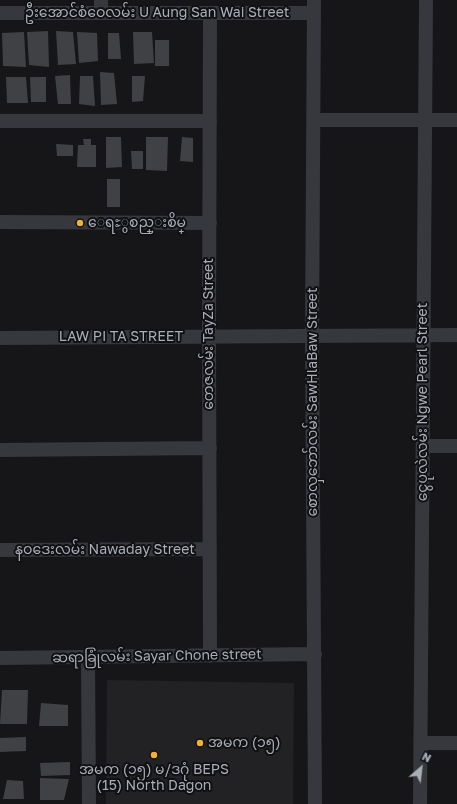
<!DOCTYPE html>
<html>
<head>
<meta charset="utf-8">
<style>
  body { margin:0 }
  #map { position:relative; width:457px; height:804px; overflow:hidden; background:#161618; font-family:"Golos Text",sans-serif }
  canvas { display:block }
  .north { position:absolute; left:401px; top:748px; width:40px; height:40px; -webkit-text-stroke:3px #111113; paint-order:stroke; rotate:28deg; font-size:11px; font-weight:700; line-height:16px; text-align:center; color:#a8adb8 }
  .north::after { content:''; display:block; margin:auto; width:14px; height:18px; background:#a8adb8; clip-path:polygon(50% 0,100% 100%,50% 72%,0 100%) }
</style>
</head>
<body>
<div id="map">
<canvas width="457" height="804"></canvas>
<div class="north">N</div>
</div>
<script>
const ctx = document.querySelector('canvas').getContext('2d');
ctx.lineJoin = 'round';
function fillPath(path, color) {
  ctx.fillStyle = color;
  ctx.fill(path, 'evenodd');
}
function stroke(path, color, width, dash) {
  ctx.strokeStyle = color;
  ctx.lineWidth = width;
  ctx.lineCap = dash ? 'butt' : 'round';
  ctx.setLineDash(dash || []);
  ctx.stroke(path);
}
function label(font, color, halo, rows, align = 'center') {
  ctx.font = font + ' "Golos Text","Noto Sans Myanmar",sans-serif';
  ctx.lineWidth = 4;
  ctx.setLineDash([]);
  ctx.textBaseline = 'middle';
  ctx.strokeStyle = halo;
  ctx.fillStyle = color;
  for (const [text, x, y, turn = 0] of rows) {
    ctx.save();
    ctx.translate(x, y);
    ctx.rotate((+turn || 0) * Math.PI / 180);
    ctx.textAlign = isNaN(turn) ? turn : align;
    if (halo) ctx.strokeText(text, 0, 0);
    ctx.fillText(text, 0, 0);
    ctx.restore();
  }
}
fillPath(new Path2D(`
  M107,680L294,683L293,804H106Z`), '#222225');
fillPath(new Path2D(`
  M48,31L49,67L29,65L27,32Z
  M56,31L73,32L76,64L58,65Z
  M24,32L26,67L3,66L2,33Z
  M77,32L97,33L98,61L79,63Z
  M133,32H152L154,63L134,64Z
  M108,33H119L121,59H108Z
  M155,40H169V66H155Z
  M100,72L114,73L117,104L101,105Z
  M70,75L71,104H58L55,76Z
  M80,76H93L95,106L79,104Z
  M132,76H145L143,101L132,102Z
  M6,77H26L28,103H7Z
  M30,77H46V102H31Z
  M106,137H121L122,167L106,168Z
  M146,137H168L167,171L146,170Z
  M182,137L193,138V162L180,161Z
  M83,139H91V145H96V167H77L78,145H84Z
  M56,144L73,145V156H57Z
  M131,151H143V169H132Z
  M107,179H120V207H107Z
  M2,690H28L27,724H0Z
  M41,703L68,705V726H39Z
  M26,737V751L0,752V738Z
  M70,762V775L41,776L40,763Z
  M40,778L69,779L64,800H40Z
  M7,780L23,781L24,799H3Z`), '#404145');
stroke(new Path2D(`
  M101,0V13
  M314,0L312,336L315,804
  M0,13H314
  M314,120H457
  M0,121H210
  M0,222L210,223
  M0,338L457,335
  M423,446H457
  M0,450L210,448
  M0,550L210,549
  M210,656L209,337L210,13
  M88,657L89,804
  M0,658L315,654
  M421,743H457
  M420,804L426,0`), '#37383d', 14);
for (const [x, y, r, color] of [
  [80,223,4,"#f2b134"],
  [200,743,4,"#f2b134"],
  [154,755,4,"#f2b134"]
]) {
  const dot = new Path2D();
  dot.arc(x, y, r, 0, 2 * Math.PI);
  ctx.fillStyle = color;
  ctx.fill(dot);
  stroke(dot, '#111113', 1.5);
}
label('14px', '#a8adb8', '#111113', [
  ["ဦးအောင်စံဝေလမ်း U Aung San Wai Street",157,13],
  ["တေဇလမ်း TayZa Street",209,334,-90],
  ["LAW PI TA STREET",121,337],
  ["စောလှဘော်လမ်း SawHlaBaw Street",313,402,-90],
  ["ငွေပုလဲလမ်း Ngwe Pearl Street",423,402,-90],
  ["နဝဒေးလမ်း Nawaday Street",105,550],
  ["ဆရာခြုံလမ်း Sayar Chone street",157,656,-1]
]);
label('14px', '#a8adb8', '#111113', [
  ["ေရႊွစည္းစိမ္",88,223],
  ["အမက (၁၅)",208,743],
  ["အမက (၁၅) မ/ဒဂုံ BEPS",154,770,"center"],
  ["(15) North Dagon",154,786,"center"]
], 'left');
</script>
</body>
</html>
